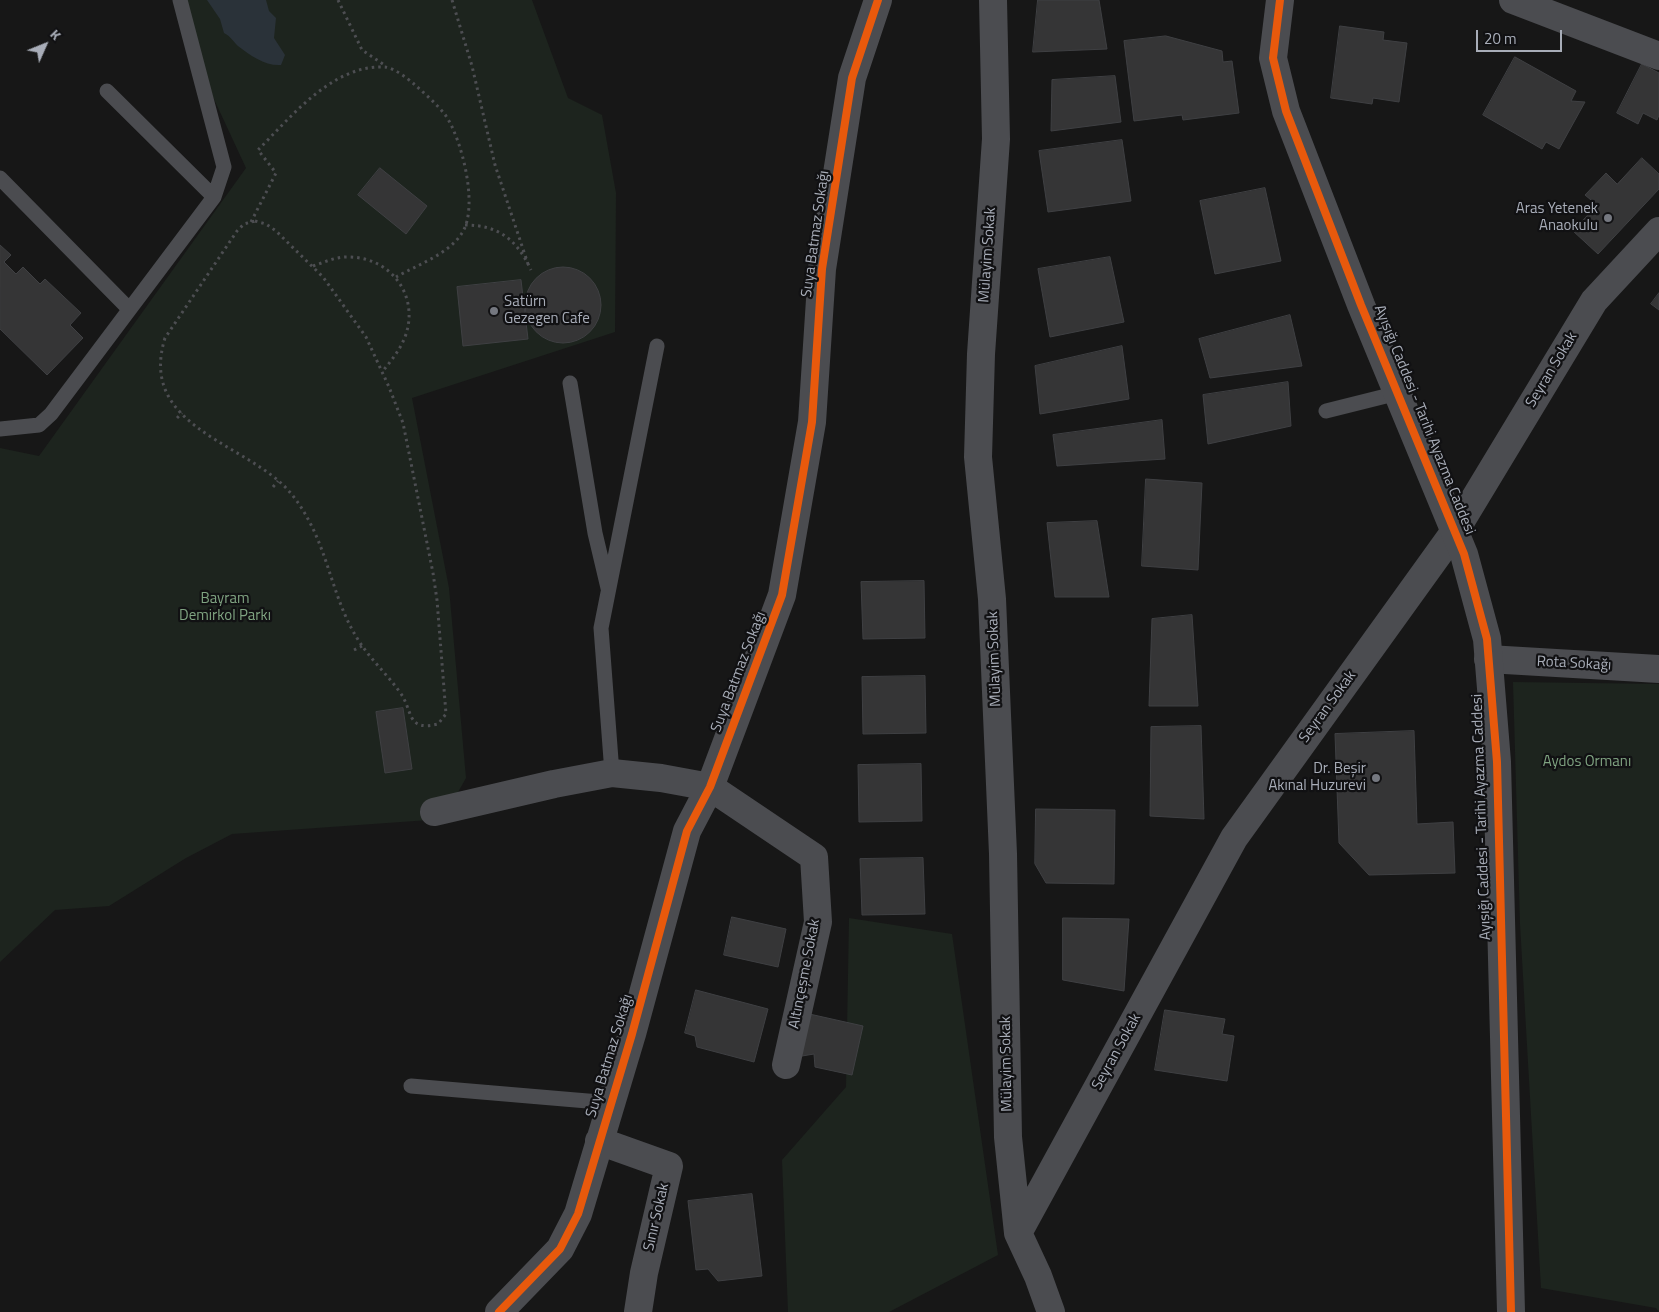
<!DOCTYPE html>
<html>
<head>
<meta charset="utf-8">
<style>
  body { margin:0 }
  #map { position:relative; width:1659px; height:1312px; overflow:hidden; background:#171717; font-family:"Titillium Web",sans-serif }
  canvas { display:block }
  .north { position:absolute; left:20px; top:20px; width:50px; height:50px; -webkit-text-stroke:4px #111113; paint-order:stroke; rotate:46deg; font-size:14px; font-weight:700; line-height:20px; text-align:center; color:#a8adb8 }
  .north::after { content:''; display:block; margin:auto; width:18px; height:22px; background:#a8adb8; clip-path:polygon(50% 0,100% 100%,50% 72%,0 100%) }
  .scale { position:absolute; left:1476px; top:30px; width:86px; height:22px; box-sizing:border-box; border:2px solid #a8adb8; border-top:0; padding-left:6px; font-size:15px; line-height:18px; white-space:nowrap; color:#a8adb8; -webkit-text-stroke:4px #111113; paint-order:stroke }
</style>
</head>
<body>
<div id="map">
<canvas width="1659" height="1312"></canvas>
<div class="north">K</div>
<div class="scale">20 m</div>
</div>
<script>
const ctx = document.querySelector('canvas').getContext('2d');
ctx.lineJoin = 'round';
function fillPath(path, color) {
  ctx.fillStyle = color;
  ctx.fill(path, 'evenodd');
}
function stroke(path, color, width, dash) {
  ctx.strokeStyle = color;
  ctx.lineWidth = width;
  ctx.lineCap = dash ? 'butt' : 'round';
  ctx.setLineDash(dash || []);
  ctx.stroke(path);
}
function label(font, color, halo, rows, align = 'center') {
  ctx.font = font + ' "Titillium Web",sans-serif';
  ctx.lineWidth = 4.5;
  ctx.setLineDash([]);
  ctx.textBaseline = 'middle';
  ctx.strokeStyle = halo;
  ctx.fillStyle = color;
  for (const [text, x, y, turn = 0] of rows) {
    ctx.save();
    ctx.translate(x, y);
    ctx.rotate((+turn || 0) * Math.PI / 180);
    ctx.textAlign = isNaN(turn) ? turn : align;
    if (halo) ctx.strokeText(text, 0, 0);
    ctx.fillText(text, 0, 0);
    ctx.restore();
  }
}
fillPath(new Path2D(`
  M182,0H532L568,98L602,115L616,193L615,332L412,398L449,588L466,778L457,794L429,820L232,834L186,858L109,906L55,910L0,962V448L39,456L246,168L213,97Z
  M1513,682L1659,684V1312L1656,1308L1541,1288L1520,924Z
  M849,918L952,934L998,1255L889,1312H788L782,1160L846,1087Z`), '#1d241e');
fillPath(new Path2D(`
  M207,0H266L269,11L276,18L274,38L285,55L281,65C265,66 251,56 238,46C233,41 230,36 224,33L220,19Z`), '#2a3239');
const building = new Path2D(`
  M1038,0H1099L1107,49L1033,52Z
  M1340,26L1384,32L1383,40L1407,43L1399,102L1373,98L1372,104L1331,98Z
  M1166,36L1222,51L1223,62L1232,61L1239,113L1183,120L1182,115L1134,121L1124,41Z
  M1515,57L1576,91L1571,101L1585,102L1559,149L1546,142L1542,149L1483,115Z
  M1642,64L1659,73V115L1657,120L1643,113L1638,124L1617,113Z
  M1115,76L1121,122L1051,131L1052,80Z
  M1122,140L1131,201L1048,212L1039,151Z
  M1642,158L1659,174V189L1598,254L1573,231L1597,205L1585,195L1606,173L1617,184Z
  M380,168L427,206L406,234L358,195Z
  M1265,188L1281,261L1215,274L1200,201Z
  M0,245L11,255L4,262L16,274L23,267L40,284L45,279L81,313L70,325L83,338L47,375L0,329Z
  M1110,257L1124,322L1050,337L1038,269Z
  M525 305a38 38 0 1 1 76 0a38 38 0 1 1-76 0Z
  M521,280L528,339L463,346L457,287Z
  M1659,293V310L1651,304Z
  M1290,315L1302,366L1210,378L1199,339Z
  M1122,346L1129,399L1040,414L1035,366Z
  M1288,382L1291,426L1208,444L1203,395Z
  M1162,420L1165,459L1057,466L1053,435Z
  M1146,479L1202,483L1198,570L1142,566Z
  M1097,521L1109,597H1055L1047,523Z
  M924,581L925,638L863,639L861,582Z
  M1192,615L1198,706H1149L1152,619Z
  M925,676L926,733L863,734L862,677Z
  M403,708L412,769L385,773L376,712Z
  M1201,726L1204,819L1150,816L1151,727Z
  M1414,731L1417,824L1453,822L1455,873L1369,875L1339,843L1335,734Z
  M921,764L922,821L859,822L858,765Z
  M1036,809L1115,810L1114,884L1046,883L1035,864Z
  M923,858L925,914L862,915L860,859Z
  M732,917L786,929L778,967L724,955Z
  M1063,918L1129,919L1124,991L1063,980Z
  M696,990L768,1009L754,1062L697,1047L695,1036L685,1033Z
  M1165,1010L1225,1019L1222,1034L1234,1036L1227,1081L1155,1070Z
  M805,1013L863,1026L852,1075L815,1067L814,1054L796,1057Z
  M752,1194L762,1276L718,1281L708,1269L696,1270L688,1201Z`);
fillPath(building, '#353536');
stroke(building, '#3f4043', 1);
stroke(new Path2D(`
  M338,0L362,50L386,66
  M452,0L472,66L495,165L528,264
  M255,221L266,224L276,231L323,277L366,337L389,387L403,423L433,573L437,600L446,714L438,724C405,732 414,710 399,691C386,673 369,658 357,638C334,601 329,557 308,519C301,506 292,493 281,483C233,440 139,422 165,338L237,231L244,224Z
  M251,222L276,173L258,150C291,117 333,64 385,67C394,68 407,78 414,84C425,94 437,104 446,116C462,140 479,207 462,233C449,254 417,265 396,277
  M465,225C499,225 517,240 531,270
  M313,266C325,262 337,256 350,257C392,258 420,297 405,337C400,350 391,361 382,372
  M177,418L182,413
  M273,487L278,481
  M354,650L362,646`), '#4d4e52', 3, [2.5, 4]);
stroke(new Path2D(`
  M107,91L214,197
  M0,178L129,309
  M570,383L595,533L608,588
  M1326,411L1398,393
  M0,429L39,425L51,414L214,197L224,167L180,0
  M612,773L601,628L657,346
  M411,1086L611,1103`), '#4b4c50', 15);
stroke(new Path2D(`
  M993,0L996,139L981,354L978,457L992,599L1003,854L1008,1137L1018,1233L1038,1276L1051,1312
  M1513,0L1659,56
  M1488,659L1659,669
  M434,812L554,784L612,773L661,778L710,787L814,857L818,922L786,1065
  M599,1141L669,1166L644,1273L638,1312
  M1018,1233L1234,838L1455,531L1594,301L1659,231
  M499,1312L560,1249L578,1214L632,1034L687,831L710,787L782,595L812,422L822,269L852,78L878,0`), '#4b4c50', 28);
stroke(new Path2D(`
  M1280,0L1273,58L1286,111L1361,305L1464,554L1487,639L1497,762L1511,1312`), '#4b4c50', 28);
stroke(new Path2D(`
  M1280,0L1273,58L1286,111L1361,305L1464,554L1487,639L1497,762L1511,1312
  M499,1312L560,1249L578,1214L632,1034L687,831L710,787L782,595L812,422L822,269L852,78L878,0`), '#e8590c', 8);
for (const [x, y, r, color] of [
  [1608,218,5,"#757880"],
  [494,311,5,"#757880"],
  [1376,778,5,"#757880"]
]) {
  const dot = new Path2D();
  dot.arc(x, y, r, 0, 2 * Math.PI);
  ctx.fillStyle = color;
  ctx.fill(dot);
  stroke(dot, '#111113', 2);
}
label('15px', '#a8adb8', '#111113', [
  ["Aras Yetenek",1598,209],
  ["Anaokulu",1598,226],
  ["Satürn",504,302,"left"],
  ["Gezegen Cafe",504,319,"left"],
  ["Dr. Beşir",1366,769],
  ["Akınal Huzurevi",1366,786]
], 'right');
label('15px', '#a8adb8', '#111113', [
  ["Suya Batmaz Sokağı",816,234,-82],
  ["Mülayim Sokak",988,255,-86],
  ["Seyran Sokak",1552,370,-59],
  ["Ayışığı Caddesi - Tarihi Ayazma Caddesi",1424,420,68],
  ["Mülayim Sokak",995,659,-92],
  ["Rota Sokağı",1574,664,3],
  ["Suya Batmaz Sokağı",739,672,-69],
  ["Seyran Sokak",1328,707,-54],
  ["Ayışığı Caddesi - Tarihi Ayazma Caddesi",1482,817,-92],
  ["Altınçeşme Sokak",805,974,-79],
  ["Seyran Sokak",1117,1052,-61],
  ["Suya Batmaz Sokağı",610,1056,-73],
  ["Mülayim Sokak",1007,1064,-91],
  ["Sınır Sokak",657,1217,-77]
]);
label('15px', '#7fa381', '#111113', [
  ["Bayram",225,599],
  ["Demirkol Parkı",225,616],
  ["Aydos Ormanı",1587,762]
]);
</script>
</body>
</html>
